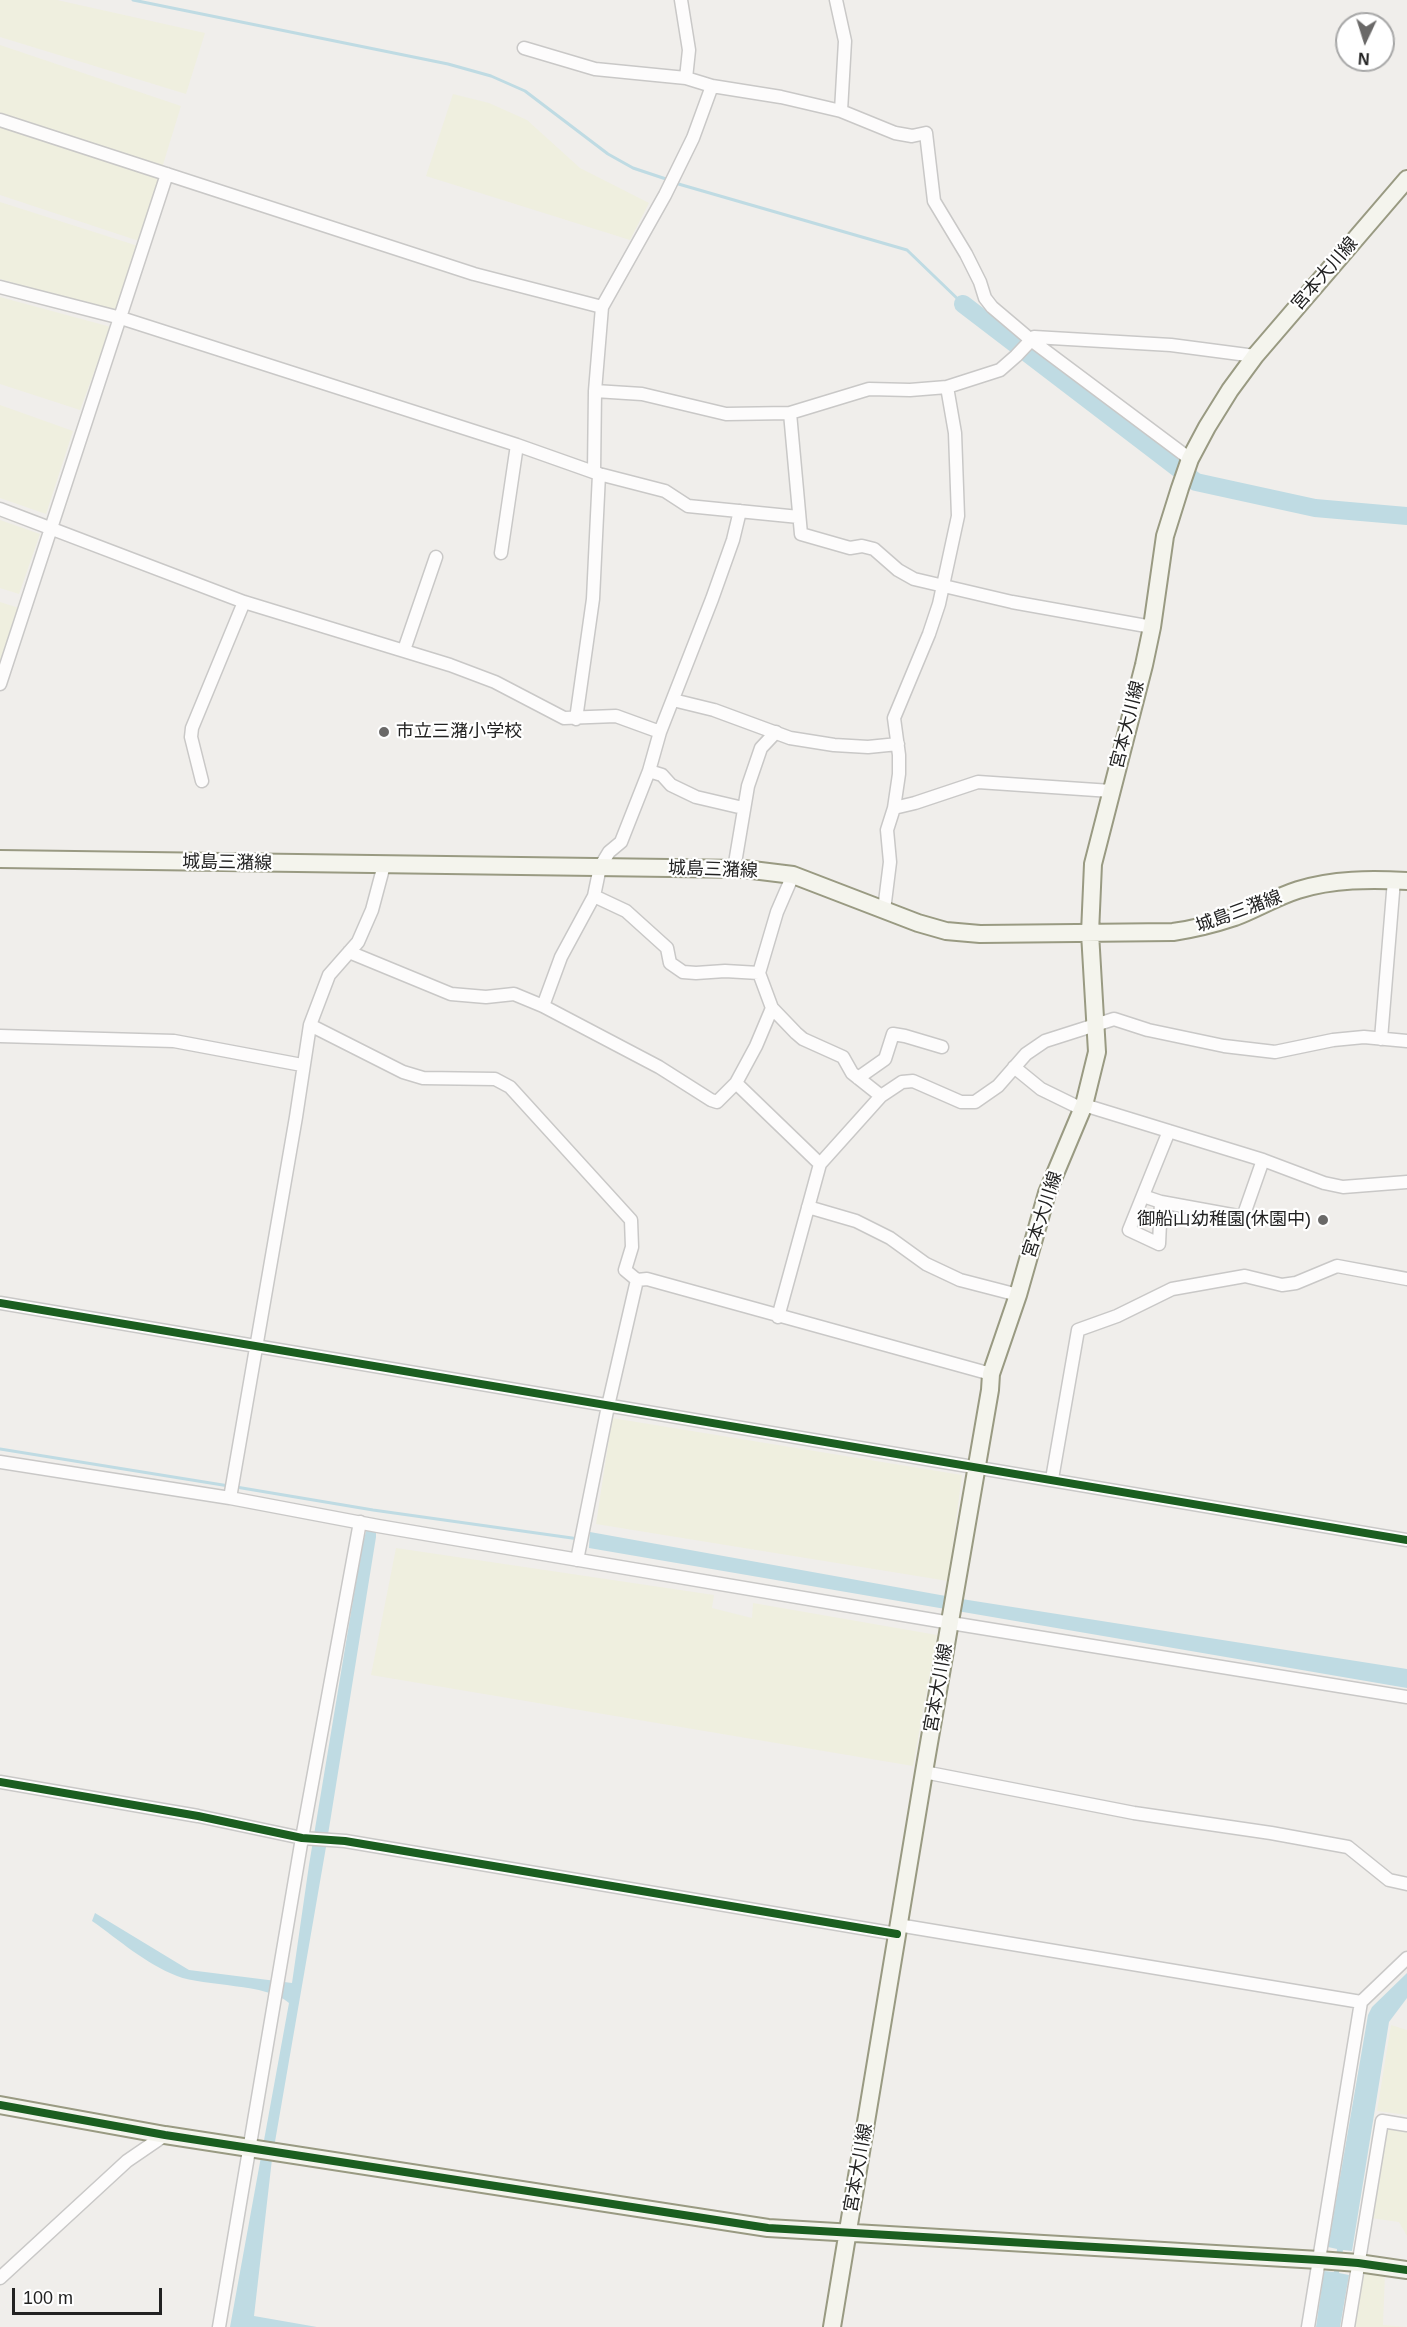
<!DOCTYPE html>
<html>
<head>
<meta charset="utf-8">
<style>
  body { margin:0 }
  #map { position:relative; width:1407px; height:2327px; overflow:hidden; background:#f0eeeb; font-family:Helvetica,sans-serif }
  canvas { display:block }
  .north { position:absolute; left:1335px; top:12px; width:60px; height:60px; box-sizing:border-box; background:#fff; border:2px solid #a7a7a7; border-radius:50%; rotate:184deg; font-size:16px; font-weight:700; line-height:24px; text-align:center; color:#222 }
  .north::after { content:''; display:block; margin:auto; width:21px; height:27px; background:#6a6968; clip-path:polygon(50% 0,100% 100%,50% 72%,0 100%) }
  .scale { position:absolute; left:12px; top:2288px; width:150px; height:27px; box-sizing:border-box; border:3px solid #222; border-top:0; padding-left:8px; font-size:18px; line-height:21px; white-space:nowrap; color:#222; -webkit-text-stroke:4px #fff; paint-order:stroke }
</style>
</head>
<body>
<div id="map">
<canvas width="1407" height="2327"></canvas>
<div class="north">N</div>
<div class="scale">100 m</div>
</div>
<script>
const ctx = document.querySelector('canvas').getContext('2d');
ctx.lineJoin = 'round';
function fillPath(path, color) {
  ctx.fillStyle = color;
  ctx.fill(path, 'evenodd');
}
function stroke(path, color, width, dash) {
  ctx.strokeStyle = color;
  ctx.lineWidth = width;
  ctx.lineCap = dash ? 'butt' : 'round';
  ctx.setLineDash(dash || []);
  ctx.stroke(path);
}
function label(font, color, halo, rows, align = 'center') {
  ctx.font = font + ' Helvetica,"Noto Sans JP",sans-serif';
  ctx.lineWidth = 4.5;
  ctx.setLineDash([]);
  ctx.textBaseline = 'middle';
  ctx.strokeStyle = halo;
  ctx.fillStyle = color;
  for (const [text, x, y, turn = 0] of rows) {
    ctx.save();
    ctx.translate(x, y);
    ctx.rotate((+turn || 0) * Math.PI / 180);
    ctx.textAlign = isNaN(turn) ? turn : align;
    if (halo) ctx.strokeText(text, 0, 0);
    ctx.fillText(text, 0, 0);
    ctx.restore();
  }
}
fillPath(new Path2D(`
  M0,0H57L205,33L186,94L0,37Z
  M0,45L181,106L162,168L0,115Z
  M453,94L489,103L527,120L580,168L649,203L630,240L426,176Z
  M0,125L159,178L139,241L0,195Z
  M0,202L138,246L115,312L0,279Z
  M0,297L111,327L80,410L0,384Z
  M0,405L73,431L46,514L0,498Z
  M0,520L40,534L19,594L0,588Z
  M0,602L19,608L0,667Z
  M612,1418L962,1475L948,1581L596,1524Z
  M396,1548L714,1595L712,1608L752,1618L753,1603L937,1635L913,1766L371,1675Z
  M1391,2025L1407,2030V2115L1377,2111Z
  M1386,2126L1407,2129V2236L1399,2222L1371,2218Z
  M1362,2272L1385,2273L1383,2325L1407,2327H1353Z`), '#efefdf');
fillPath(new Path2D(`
  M367,1528L376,1529V1537L326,1847L272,2159L254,2316L317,2327H230L289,2003C267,1983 205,1987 177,1976C146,1964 119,1940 92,1921L95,1913L189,1970L292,1983L309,1865L362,1546Z
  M590,1532L968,1600L1407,1669V1688L589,1548Z
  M1407,1973V1998L1389,2022L1352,2251L1343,2250L1339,2273L1349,2275L1340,2327H1316L1324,2271L1334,2272L1337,2249L1328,2247L1368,2015L1372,2007Z`), '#bfdbe3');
stroke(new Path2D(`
  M133,0L448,64L491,76L525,91L608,154L633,168L669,180
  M675,183L907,250L963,304
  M0,1449L229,1486
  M236,1487L373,1510L579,1539`), '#bfdbe3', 3);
stroke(new Path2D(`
  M963,304L1196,482L1315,508L1407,516`), '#bfdbe3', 18);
const street = new Path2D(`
  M681,0L689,50L686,78
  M836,0L845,41L841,111
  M524,48L595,69L686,78L712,86L781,97L841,111L895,133L912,136L926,133L934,201L966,254L980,282L985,298L992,307L1031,340L1190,459
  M0,120L474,274L602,307
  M0,287L121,318L517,445L599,474L665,491L688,506L799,517
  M595,391L642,394L726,414L790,413L869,389L910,390L947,387L1000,370L1016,356L1034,337L1171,345L1255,356
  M790,413L801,534L850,548L862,546L874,549L898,570L914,579L1012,602L1152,627
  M594,472L595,391L602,307L665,195L693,138L712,86
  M0,509L244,602L450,665L495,682L564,718L616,716L660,732
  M501,553L517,445
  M404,650L436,557
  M0,684L167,174
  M673,700L714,710L790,738L834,745L868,747L898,744
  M576,719L593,599L599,474
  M649,771L662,775L671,785L696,797L743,808
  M202,781L191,737L192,728L244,602
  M894,808L915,803L978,782L1111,791
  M734,869L748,786L761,748L776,732
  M594,896L626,911L667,948L670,963L683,972L696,973L725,971L759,973L772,1008L796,1033L803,1039L843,1057L852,1073L881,1096
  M884,910L890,862L887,830L894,808L899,774V755L894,718L929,634L939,604L958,516L955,433L947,387
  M349,952L451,994L486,997L514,994L543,1006L659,1067L711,1100L717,1102L736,1083L756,1046L772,1008
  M759,973L777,912L793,875
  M543,1006L561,957L594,896L600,867L609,852L621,842L649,771L660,732L712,599L733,540L740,511
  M310,1025L403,1072L423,1078L495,1079L510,1087L631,1220L632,1247L625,1270L637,1280L647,1279L991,1374
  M0,1036L174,1041L302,1065
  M1381,1039L1394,880
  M1014,1067L1041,1089L1082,1109
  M858,1078L885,1059L893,1034L905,1036L942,1047
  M736,1083L820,1164
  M1084,1105L1263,1160L1324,1183L1343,1187L1407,1182
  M1143,1196L1161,1202L1243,1217L1263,1160
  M1161,1202L1159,1244L1129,1230L1169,1131
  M808,1207L856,1221L890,1238L926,1264L960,1280L1018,1295
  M0,1303L1407,1540
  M778,1317L820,1164L881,1096L902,1082L913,1081L961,1102H975L998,1086L1026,1054L1045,1041L1114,1019L1148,1030L1224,1046L1275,1052L1333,1040L1364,1037L1407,1041
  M0,1462L230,1498L378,1526L951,1623L1407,1697
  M1052,1479L1078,1330L1117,1316L1172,1289L1245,1276L1282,1285L1296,1283L1337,1266L1407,1279
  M230,1498L296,1117L310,1025L329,975L358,942L372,910L384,865
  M577,1560L608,1406L637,1280
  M924,1772L1134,1813L1271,1833L1348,1847L1389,1880L1407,1884
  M0,1782L198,1816L302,1838L345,1841L897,1934
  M898,1925L1361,2002L1308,2327
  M1361,2002L1407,1958
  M0,2278L127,2161L165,2135
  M219,2327L302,1838L360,1522
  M1348,2327L1382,2121L1407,2125`);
const secondary = new Path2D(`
  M0,859L744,869L793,875L918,923L946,931L980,934L1173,932C1194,929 1214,924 1235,917C1256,909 1276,897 1298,890C1333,879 1371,879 1407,881
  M0,2105L165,2135L768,2228L1319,2260L1358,2263L1407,2270
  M832,2327L924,1772L990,1390L991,1374L1018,1295L1047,1193L1084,1105L1097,1052L1090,933L1093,864L1144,665L1152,627L1165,536L1180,488L1190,459L1207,427L1230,390L1255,356L1407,179`);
stroke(street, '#c9c8c7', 15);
stroke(secondary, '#999a82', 20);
stroke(street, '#fdfcfc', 12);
stroke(secondary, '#f4f4ed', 16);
stroke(new Path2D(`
  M0,1303L1407,1540
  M0,1782L198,1816L302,1838L345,1841L897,1934
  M0,2105L165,2135L768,2228L1319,2260L1358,2263L1407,2270`), '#1b5e20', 8);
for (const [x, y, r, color] of [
  [384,732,6,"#6a6968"],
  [1323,1220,6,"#6a6968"]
]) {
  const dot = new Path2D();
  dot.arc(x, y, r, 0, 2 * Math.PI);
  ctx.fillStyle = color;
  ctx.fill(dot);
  stroke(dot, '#fff', 2);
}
label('18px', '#222', '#fff', [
  ["宮本大川線",1325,274,-49],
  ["宮本大川線",1128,725,-76],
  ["城島三潴線",227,863,1],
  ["城島三潴線",713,870,2],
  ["城島三潴線",1239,912,-20],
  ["宮本大川線",1043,1215,-72],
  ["宮本大川線",939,1688,-80],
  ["宮本大川線",859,2168,-80]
]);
label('18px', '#222', '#fff', [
  ["市立三潴小学校",396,732],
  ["御船山幼稚園(休園中)",1311,1220,"right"]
], 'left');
</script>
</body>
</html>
